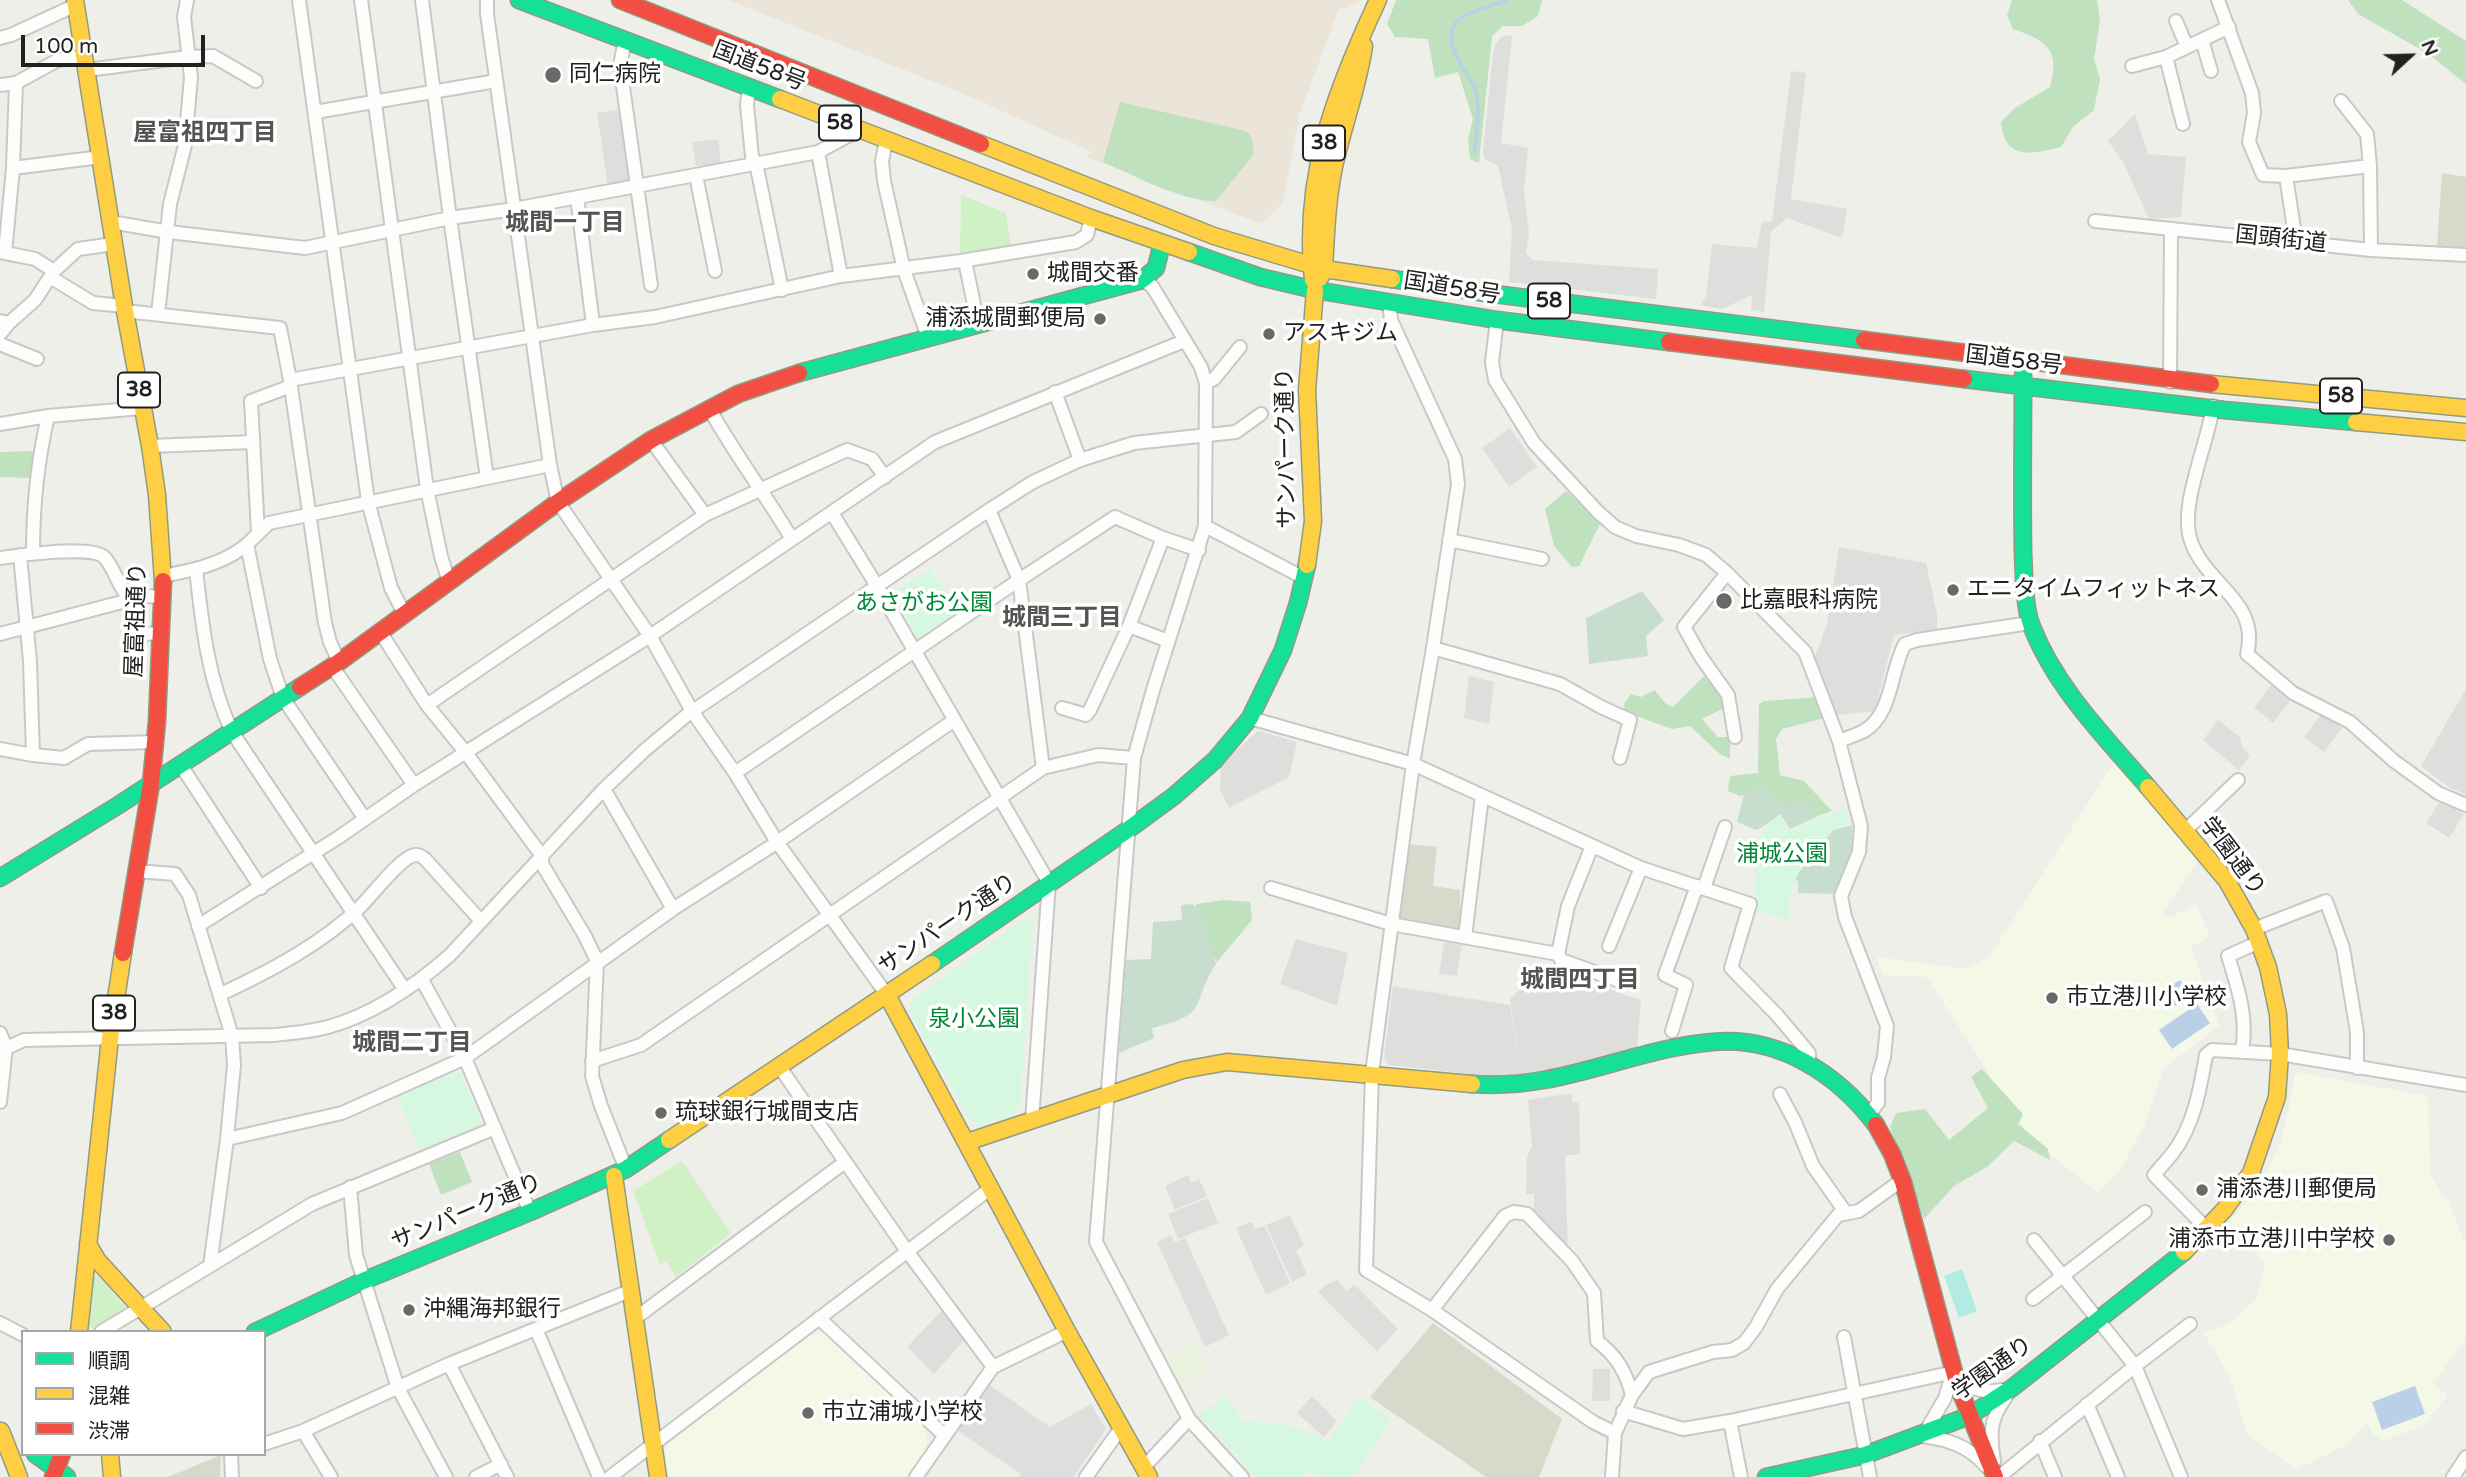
<!DOCTYPE html>
<html>
<head>
<meta charset="utf-8">
<style>
  body { margin:0 }
  #map { position:relative; width:2466px; height:1477px; overflow:hidden; background:#efefea; font-family:"Varela Round","Noto Sans JP",sans-serif }
  canvas { display:block }
  .legend { position:absolute; left:21px; top:1330px; width:245px; height:126px; box-sizing:border-box; background:#fff; border:2px solid #a6a6a6; margin:0; padding:9px 12px; list-style:none; font-size:21px; color:#212121 }
  .legend li { display:flex; align-items:center; gap:14px; height:35px }
  .legend b { width:35px; border:2px solid #a6a6a6 }
  .north { position:absolute; left:2375px; top:21px; width:70px; height:70px; -webkit-text-stroke:5px #fff; paint-order:stroke; rotate:68deg; font-size:19px; font-weight:700; line-height:28px; text-align:center; color:#212121 }
  .north::after { content:''; display:block; margin:auto; width:24px; height:32px; background:#212121; clip-path:polygon(50% 0,100% 100%,50% 72%,0 100%) }
  .scale { position:absolute; left:21px; top:35px; width:184px; height:32px; box-sizing:border-box; border:4px solid #212121; border-top:0; padding-left:9px; font-size:21px; line-height:24px; white-space:nowrap; color:#212121; -webkit-text-stroke:5px #fff; paint-order:stroke }
</style>
</head>
<body>
<div id="map">
<canvas width="2466" height="1477"></canvas>
<ul class="legend">
<li><b style="height:9px;background:#16e098"></b>順調</li>
<li><b style="height:9px;background:#ffcf43"></b>混雑</li>
<li><b style="height:9px;background:#f24e42"></b>渋滞</li>
</ul>
<div class="north">N</div>
<div class="scale">100 m</div>
</div>
<script>
const ctx = document.querySelector('canvas').getContext('2d');
ctx.lineJoin = 'round';
function fillPath(path, color) {
  ctx.fillStyle = color;
  ctx.fill(path, 'evenodd');
}
function stroke(path, color, width, dash) {
  ctx.strokeStyle = color;
  ctx.lineWidth = width;
  ctx.lineCap = dash ? 'butt' : 'round';
  ctx.setLineDash(dash || []);
  ctx.stroke(path);
}
function label(font, color, halo, rows, align = 'center') {
  ctx.font = font + ' "Varela Round","Noto Sans JP",sans-serif';
  ctx.lineWidth = 7;
  ctx.setLineDash([]);
  ctx.textBaseline = 'middle';
  ctx.strokeStyle = halo;
  ctx.fillStyle = color;
  for (const [text, x, y, turn = 0] of rows) {
    ctx.save();
    ctx.translate(x, y);
    ctx.rotate((+turn || 0) * Math.PI / 180);
    ctx.textAlign = isNaN(turn) ? turn : align;
    if (halo) ctx.strokeText(text, 0, 0);
    ctx.fillText(text, 0, 0);
    ctx.restore();
  }
}
fillPath(new Path2D(`
  M2114,762L2198,860L2161,916L2170,917L2196,905L2210,936L2191,947L2219,1026L2164,1068L2145,1124L2122,1167L2098,1193L2028,1135L1927,977L1882,975L1877,957L1965,969L1990,956Z
  M2295,1072L2428,1096L2430,1173L2443,1197L2449,1202L2463,1239L2466,1241V1338L2433,1383L2447,1395L2425,1425L2383,1441L2374,1435L2367,1423L2345,1446L2296,1469L2247,1434L2230,1378L2204,1333L2230,1323L2257,1299L2265,1263L2229,1223L2263,1181L2280,1144L2289,1108Z
  M822,1333L837,1341L919,1421L924,1428L927,1440L926,1451L910,1477H667L665,1447L804,1336Z`), '#f3f8e7');
fillPath(new Path2D(`
  M728,0H1362L1346,8H1339L1299,116L1283,203L1262,224L1087,157L1092,152L962,93Z`), '#eae4d9');
fillPath(new Path2D(`
  M2442,173L2466,177V248L2437,246Z
  M1408,844L1437,847L1433,886L1460,890V929L1396,920Z
  M1433,1323L1562,1419L1539,1477H1486L1370,1397Z
  M221,1455L220,1477H168Z`), '#d6dacb');
fillPath(new Path2D(`
  M1196,1340L1211,1368L1181,1384L1167,1356Z`), '#eaf1dc');
fillPath(new Path2D(`
  M961,195L1006,213L1011,247L960,257Z
  M682,1161L731,1233L676,1277L666,1261L660,1265L633,1191Z
  M98,1276L126,1308L125,1311L93,1329L87,1324L92,1278Z`), '#d0f0c6');
fillPath(new Path2D(`
  M1396,0H1542L1538,16L1522,26H1503L1492,36L1479,163L1470,159L1468,139L1473,119L1458,72L1435,78L1428,39L1395,37L1387,24Z
  M2012,0H2097L2100,20L2094,59L2100,79L2094,110L2073,127L2061,147C2033,154 2004,161 2001,122L2015,108L2050,87C2061,50 2046,40 2013,29L2007,15Z
  M2348,0H2402L2466,41V84L2427,53L2358,14Z
  M1120,102L1246,131L1252,138L1254,154L1216,201C1180,201 1136,176 1103,162Z
  M36,451L33,478L0,477V452Z
  M1566,491L1600,524L1579,566L1572,567L1554,546L1545,509Z
  M1704,676L1723,697L1726,707L1702,719L1718,737H1730V759L1720,754L1690,726L1672,729L1625,712L1624,704L1631,694L1641,697L1655,690L1665,703L1673,707Z
  M1818,697L1825,718L1782,729L1776,739L1780,775L1804,781L1832,811L1805,820L1760,791L1740,796L1728,791L1730,776L1758,773L1759,704L1764,701Z
  M1224,900L1250,902L1252,920L1217,962L1194,925L1196,904Z
  M1982,1069L2023,1114L2018,1124L2048,1149L2050,1160L2014,1141L1987,1167L1954,1186L1924,1219L1890,1127L1896,1113L1925,1109L1949,1140L1988,1108L1971,1077Z
  M460,1152L472,1182L441,1195L429,1164Z`), '#bfe1bd');
fillPath(new Path2D(`
  M1642,591L1664,620L1646,636L1648,656L1589,664L1586,618Z
  M1762,786L1785,807L1809,802L1817,817L1790,829L1781,815L1757,830L1737,822L1744,794Z
  M1852,825V856L1835,894L1798,893V881L1790,879L1798,856L1834,830Z
  M1192,904L1199,909L1216,964C1189,1006 1211,1014 1152,1028L1154,1038L1119,1053L1126,960L1151,959L1153,922L1182,920L1181,905Z`), '#c7ddce');
fillPath(new Path2D(`
  M930,569L959,613L918,640L889,595Z
  M1848,807V823L1834,829L1798,874L1790,893V921L1754,909L1757,837L1779,814L1789,831Z
  M1030,915L1033,919L1020,1106L1013,1114L979,1126L970,1120L909,1011L913,999Z
  M458,1068L484,1125L420,1151L396,1094Z
  M1225,1396L1243,1421L1285,1424L1329,1440L1359,1397L1391,1418L1354,1477H1319L1308,1470L1302,1477H1255L1199,1414Z`), '#d6f8e0');
fillPath(new Path2D(`
  M1962,1269L1977,1311L1959,1318L1944,1276Z`), '#b1ebe3');
fillPath(new Path2D(`
  M1506,35L1512,36L1501,143L1528,148L1524,191L1529,233L1526,253L1533,260L1658,269L1656,299L1509,282L1512,229L1498,166L1485,159L1483,151L1493,53L1496,43L1501,37Z
  M1791,71L1806,73L1791,199L1847,209L1842,238L1787,218L1771,232L1764,312L1751,310L1752,295L1722,309L1700,305L1706,296L1712,244L1757,248L1762,222L1772,221Z
  M620,109L631,182L608,186L597,113Z
  M2135,114L2148,154L2186,157L2181,217L2149,219L2124,164L2108,141Z
  M718,139L721,163L696,166L692,142Z
  M1510,428L1537,467L1509,487L1482,448Z
  M1839,547L1926,563L1937,614V630L1894,635L1875,711L1837,715L1813,662L1827,624Z
  M1469,676L1494,682L1489,724L1464,718Z
  M2273,682L2293,697L2273,723L2254,708Z
  M2466,689V795L2449,787L2421,766Z
  M2322,713L2342,728L2324,752L2304,737Z
  M2218,720L2240,737L2242,747L2250,755L2239,770L2203,740Z
  M1258,731L1297,742L1289,777L1229,808L1220,789L1221,764Z
  M2441,799L2464,814L2449,838L2426,823Z
  M1296,939L1348,953L1337,1006L1280,984Z
  M1444,942L1462,945L1457,976L1439,974Z
  M1573,977L1641,1000L1637,1052L1544,1074L1507,1078L1388,1065L1384,1058L1393,986L1510,1005L1521,1075L1510,999L1523,986L1553,988Z
  M1571,1093L1573,1102L1579,1103L1580,1154L1565,1156L1568,1252L1534,1216V1194H1526L1527,1157L1532,1146L1528,1100Z
  M1188,1175L1191,1183L1199,1179L1207,1196L1175,1210L1165,1186Z
  M1208,1198L1218,1223L1178,1239L1168,1214Z
  M1290,1215L1304,1246L1296,1250L1307,1274L1292,1282L1266,1225Z
  M1252,1222L1255,1229L1265,1226L1290,1283L1266,1295L1236,1228Z
  M1171,1235L1175,1242L1185,1238L1229,1335L1205,1347L1157,1242Z
  M1337,1280L1347,1291L1354,1284L1398,1329L1377,1351L1318,1292L1326,1285Z
  M946,1306L969,1335L934,1374L907,1347Z
  M1593,1369H1610V1401H1592Z
  M988,1384L1050,1427L1091,1404L1106,1429L1074,1477H1019L1021,1474L955,1429Z
  M1312,1396L1337,1421L1324,1437L1297,1413Z`), '#dededc');
fillPath(new Path2D(`
  M2180,980L2190,995L2175,1006L2164,990Z
  M2197,1004L2210,1023L2172,1049L2159,1030Z
  M2415,1386L2425,1414L2382,1430L2372,1402Z`), '#bad0e6');
stroke(new Path2D(`
  M1475,151C1476,133 1480,113 1477,96C1476,86 1467,75 1462,67C1433,16 1467,15 1507,0`), '#bad0e6', 3.5);
const street = new Path2D(`
  M299,0L368,501L391,588L405,615
  M361,0L427,489L441,556L449,582
  M422,0L450,218L487,478
  M487,0V14L550,465L558,502L650,636L692,711L735,773L777,842L887,995
  M2218,0L2252,93L2254,113L2249,142L2263,175L2286,176L2370,166
  M2176,21L2187,47
  M0,38L11,35L76,5
  M625,40L620,65L651,285
  M2202,40L2211,71
  M2166,57L2183,124
  M2132,66L2166,57L2229,27
  M87,70L188,57L213,56L256,81
  M0,85L16,83L58,60L84,56
  M749,88L747,105L752,157L756,163L782,290
  M2341,101L2367,134L2370,166L2371,250
  M315,112L496,81
  M886,141L882,161L884,181L904,270L928,337
  M818,152L841,276
  M13,168L101,157
  M696,175L715,271
  M2286,176L2296,242
  M577,197L593,325
  M2095,221L2371,250L2466,255
  M111,222L169,232L305,248L450,218L514,209L818,152L859,130
  M0,252L35,259L54,271
  M5,253L13,168L16,83
  M965,261L978,324
  M50,277L93,303L124,306
  M1142,280L1152,286L1201,367L1206,383L1205,526L1153,690L1134,758L1096,1242L1189,1419L1242,1477
  M1389,302L1391,320L1455,459L1458,484L1433,648L1413,764L1372,1073L1366,1270L1432,1310L1593,1422L1615,1433
  M125,311L280,328L290,380
  M158,314L170,204L185,145L191,77L184,17L187,0
  M1497,320L1492,362L1495,380L1534,443L1597,511L1615,527L1636,536L1679,545L1706,555L1727,573L1805,652L1839,741L1861,826L1859,852L1841,896L1845,917L1887,1026L1884,1057L1878,1078V1103L1869,1114
  M0,321L9,323L35,300L54,271L78,249L114,244
  M0,334L9,323
  M0,344L37,359
  M2170,382L2171,229
  M1206,383L1214,379L1240,347
  M1055,392L1080,460
  M2213,406C2208,443 2180,504 2190,538C2203,584 2261,600 2247,654L2293,693L2350,722L2394,761L2438,793L2466,805
  M709,408C734,453 765,494 792,539
  M0,424L48,416L142,408
  M651,440L705,515
  M150,446L253,442
  M989,510L1019,580L1043,768
  M832,513L877,586L1049,883L1032,1121
  M1205,526L1304,578
  M258,533L251,401L291,386
  M1449,540L1542,559
  M247,544L270,659L283,698L365,819
  M33,553C33,504 37,463 48,416
  M20,555L30,661L33,755
  M0,558C18,555 92,545 104,557C114,567 117,584 127,595L163,597
  M196,569C202,625 208,680 232,732L405,990
  M1727,573L1684,627L1701,657L1728,695L1735,737
  M163,576C189,571 219,565 241,549C251,542 260,531 269,523L550,465
  M1129,626L1168,641
  M381,633L427,705L466,753L542,856V864L585,936L597,961L592,1076L601,1106L626,1169
  M0,634L122,602L133,596
  M135,647L144,634L161,633
  M1433,648L1560,684L1601,707L1630,720L1620,758
  M339,662L330,642L325,623L290,380L593,325L655,317L841,276L961,261L1076,242L1087,235L1091,218
  M332,666L414,785
  M427,705L705,515L847,450L872,459L885,477
  M1062,708L1086,715L1090,710L1129,626L1163,538
  M1250,718L1413,764L1641,868L1750,904L1731,968L1777,1015L1809,1053V1064
  M1839,741C1847,738 1856,735 1864,731C1893,714 1890,670 1905,644L1917,640L2030,623
  M0,749L33,755L64,758L88,744L155,742
  M180,764L261,888
  M735,773L1019,580L1115,517L1163,538L1199,550
  M604,789L673,909
  M2185,831L2238,780
  M135,871L175,874L189,895L232,1036L234,1065L227,1139L210,1266
  M1271,888L1391,924L1558,954L1561,960L1617,980
  M1704,888L1725,827
  M198,926L339,837L414,785L650,636L935,442L1184,341
  M2254,929L2326,901L2343,948L2357,1032V1068
  M1465,937L1482,796
  M1609,946L1641,868
  M1558,954L1568,906L1592,846
  M422,980L465,1058L530,1212
  M221,994C270,971 322,944 361,906C372,895 402,856 415,855C420,855 421,856 425,859L481,921
  M1672,1031L1686,985L1665,975L1697,886
  M0,1033L6,1047L0,1102
  M0,1051L24,1040L274,1035C292,1033 310,1032 328,1027C374,1014 415,986 450,955L604,789L645,750L687,715L989,510L1033,482L1080,460L1134,443L1236,432L1261,414
  M2242,1051C2248,1017 2238,988 2228,956L2259,942
  M592,1061L641,1045L1043,768L1098,755L1134,758
  M779,1066L907,1251L993,1367
  M1780,1094L1795,1122L1813,1166L1846,1213
  M227,1139L342,1113L465,1058L673,909L773,845L953,721
  M350,1187L356,1255L398,1388L446,1477
  M2207,1229L2154,1175C2160,1168 2166,1161 2172,1154C2194,1126 2200,1089 2206,1055L2212,1050L2280,1054L2466,1085
  M2034,1240L2135,1366L2181,1477
  M2033,1299L2145,1212
  M1432,1310L1505,1216L1514,1212L1527,1214L1572,1261L1594,1293L1597,1341C1616,1355 1626,1372 1632,1395
  M637,1317L845,1162
  M819,1318L944,1435
  M0,1323L23,1335
  M536,1329L599,1477
  M101,1332L312,1204L495,1128
  M1844,1337L1870,1477
  M449,1364L507,1477
  M1956,1374C1971,1389 1981,1394 2002,1390
  M2087,1404L2118,1477
  M1623,1411L1683,1429L1730,1421L1954,1372
  M1730,1421L1741,1477
  M303,1431L331,1477
  M1926,1431L1945,1398L1953,1372
  M1922,1436C1947,1439 1969,1446 1986,1466
  M2040,1441L2055,1477
  M264,1444L303,1431L449,1364L632,1290
  M231,1454L232,1477
  M1994,1462C1990,1434 1989,1420 2006,1397
  M1143,1468L1189,1419
  M476,1477L501,1464
  M610,1477L991,1188
  M916,1477L993,1367L1067,1331
  M1086,1477L1121,1428
  M1612,1477L1615,1433L1632,1395L1649,1372L1713,1352L1732,1350L1744,1343L1756,1327L1777,1289L1838,1215L1859,1211L1902,1180
  M1999,1477L2135,1366L2190,1324
  M2453,1477L2466,1457`);
const fast = new Path2D(`
  M519,0L780,99
  M1189,252L1260,277L1315,290L1497,320L1669,342
  M1392,279L1486,293L1864,340
  M799,373L1142,280L1156,268L1162,243
  M2023,375C2023,434 2022,493 2023,552C2024,574 2024,607 2032,627C2056,688 2105,737 2148,787
  M1964,379L2224,410L2356,422
  M0,878L117,806L300,687
  M932,964L1129,829L1174,796L1215,760L1250,718L1283,650L1298,603L1307,565
  M1472,1084C1561,1091 1629,1049 1713,1042C1779,1036 1838,1074 1876,1125
  M255,1332L363,1281L530,1212L626,1169L669,1140
  M35,1454L67,1477
  M1766,1477L1865,1455L1969,1416L2012,1388L2184,1252`);
const slow = new Path2D(`
  M75,0L124,306L150,446L157,495L163,581
  M780,99L1091,218L1189,252
  M981,144L1214,236L1324,269L1392,279
  M1320,278L1324,269C1326,235 1327,200 1334,167C1343,126 1358,87 1364,46
  M1313,280C1302,177 1335,92 1378,0
  M2211,384L2466,408
  M2356,422L2466,432
  M1307,565L1313,521L1307,390L1315,290
  M2148,787L2227,881L2254,929L2268,967L2278,1014L2280,1054L2277,1097L2251,1173L2224,1210L2184,1252
  M887,995L1067,1331L1149,1477
  M669,1140L932,964
  M967,1142L1183,1070L1227,1062L1472,1084
  M614,1176L658,1477
  M88,1244L98,1261L163,1332
  M79,1332L110,1038L123,953
  M1,1431L19,1477
  M110,1454L112,1477`);
const jam = new Path2D(`
  M620,0L981,144
  M1864,340L2211,384
  M1669,342L1964,379
  M300,687L339,662L558,502L651,440L738,394L799,373
  M123,953L151,784L157,721L163,581
  M1876,1125L1892,1154L1903,1182L1957,1383L1995,1477
  M53,1477L62,1454`);
stroke(street, '#c8c8c6', 16);
stroke(fast, '#929b80', 19);
stroke(slow, '#929b80', 19);
stroke(jam, '#929b80', 19);
stroke(street, '#fdfdfc', 12);
stroke(fast, '#16e098', 16);
stroke(slow, '#ffcf43', 16);
stroke(jam, '#f24e42', 16);
for (const [x, y, r, color] of [
  [553,75,9,"#696967"],
  [1033,274,7,"#696967"],
  [1100,319,7,"#696967"],
  [1269,334,7,"#696967"],
  [1953,590,7,"#696967"],
  [1724,601,9,"#696967"],
  [2052,998,7,"#696967"],
  [661,1113,7,"#696967"],
  [2202,1190,7,"#696967"],
  [2389,1240,7,"#696967"],
  [409,1310,7,"#696967"],
  [808,1413,7,"#696967"]
]) {
  const dot = new Path2D();
  dot.arc(x, y, r, 0, 2 * Math.PI);
  ctx.fillStyle = color;
  ctx.fill(dot);
  stroke(dot, '#fff', 2.5);
}
for (const [x, y, w] of [
  [840,123,42],
  [1324,143,42],
  [1549,301,42],
  [139,390,42],
  [2341,396,42],
  [114,1013,42]
]) {
  const box = new Path2D();
  box.roundRect(x - w / 2, y - 17.5, w, 35, 5);
  ctx.fillStyle = '#fff';
  ctx.fill(box);
  stroke(box, '#212121', 2);
}
label('bold 21px', '#212121', null, [
  ["58",840,123],
  ["38",1324,143],
  ["58",1549,301],
  ["38",139,390],
  ["58",2341,396],
  ["38",114,1013]
]);
label('23px', '#212121', '#fff', [
  ["国道58号",759,67,21],
  ["国頭街道",2281,240,6],
  ["国道58号",1452,289,9],
  ["国道58号",2014,361,7],
  ["サンパーク通り",1287,448,-91],
  ["屋富祖通り",137,620,-88],
  ["学園通り",2232,857,53],
  ["サンパーク通り",948,925,-34],
  ["サンパーク通り",467,1213,-23],
  ["学園通り",1993,1369,-35]
]);
label('23px', '#212121', '#fff', [
  ["同仁病院",569,75],
  ["城間交番",1047,274],
  ["浦添城間郵便局",1086,319,"right"],
  ["アスキジム",1283,334],
  ["エニタイムフィットネス",1967,590],
  ["比嘉眼科病院",1740,601],
  ["市立港川小学校",2066,998],
  ["琉球銀行城間支店",675,1113],
  ["浦添港川郵便局",2216,1190],
  ["浦添市立港川中学校",2375,1240,"right"],
  ["沖縄海邦銀行",423,1310],
  ["市立浦城小学校",822,1413]
], 'left');
label('23px', '#018833', '#fff', [
  ["あさがお公園",924,604],
  ["浦城公園",1782,855],
  ["泉小公園",974,1020]
]);
label('bold 24px', '#545454', '#fff', [
  ["屋富祖四丁目",205,134],
  ["城間一丁目",565,224],
  ["城間三丁目",1062,619],
  ["城間四丁目",1580,981],
  ["城間二丁目",412,1044]
]);
</script>
</body>
</html>
